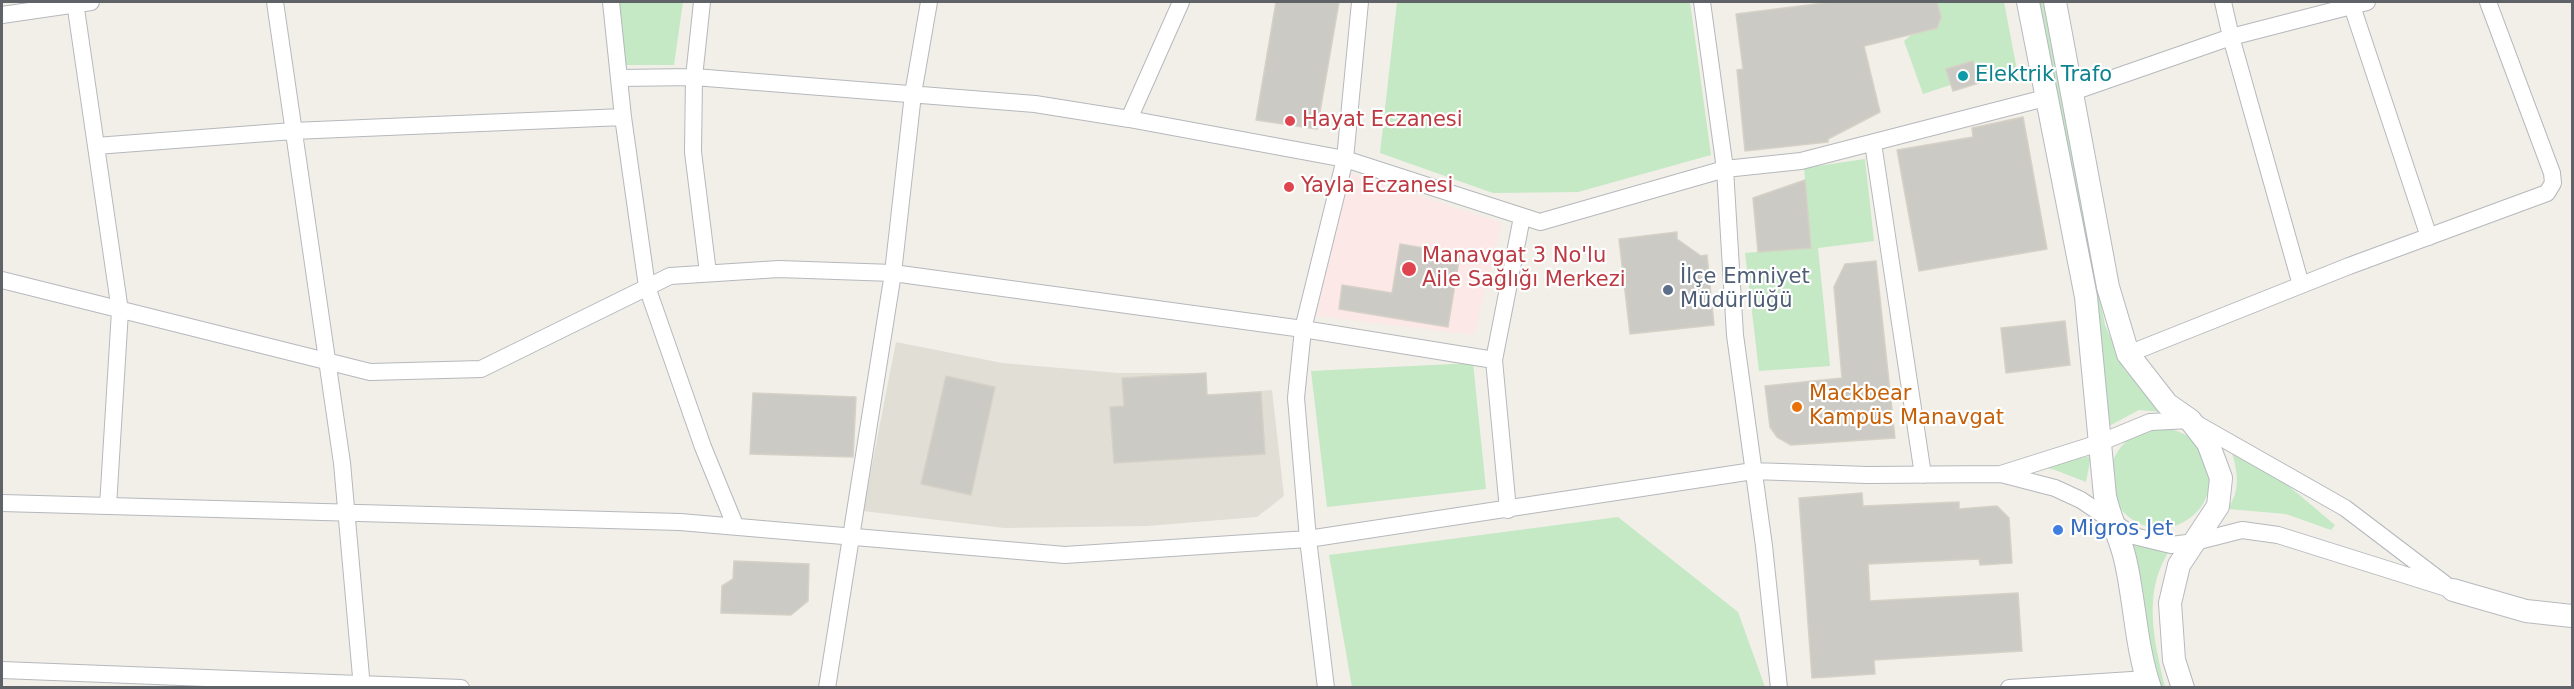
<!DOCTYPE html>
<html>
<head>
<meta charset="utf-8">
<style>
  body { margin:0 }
  #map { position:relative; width:2574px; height:689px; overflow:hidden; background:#f1efe8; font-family:"DejaVu Sans",sans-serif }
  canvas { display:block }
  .frame { position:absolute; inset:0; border:3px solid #5f6368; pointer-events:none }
</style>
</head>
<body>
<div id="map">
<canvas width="2574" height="689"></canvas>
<div class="frame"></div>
</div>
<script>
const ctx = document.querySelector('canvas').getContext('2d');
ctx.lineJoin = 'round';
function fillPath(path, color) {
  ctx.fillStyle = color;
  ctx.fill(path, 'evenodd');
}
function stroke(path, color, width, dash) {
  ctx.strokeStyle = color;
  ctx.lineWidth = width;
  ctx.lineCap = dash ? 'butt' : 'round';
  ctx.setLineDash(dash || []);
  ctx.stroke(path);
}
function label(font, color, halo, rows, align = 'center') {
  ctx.font = font + ' "DejaVu Sans",sans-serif';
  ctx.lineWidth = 4.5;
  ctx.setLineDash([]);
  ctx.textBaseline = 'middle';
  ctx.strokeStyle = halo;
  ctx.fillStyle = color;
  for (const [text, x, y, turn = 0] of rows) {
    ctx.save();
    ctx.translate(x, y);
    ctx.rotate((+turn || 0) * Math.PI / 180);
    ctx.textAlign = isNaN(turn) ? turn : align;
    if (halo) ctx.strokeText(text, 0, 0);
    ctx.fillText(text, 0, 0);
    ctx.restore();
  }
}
fillPath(new Path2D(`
  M896,342L1002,363L1118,373H1205L1207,395L1272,390L1284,496L1257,517L1147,526L1004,528L863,511Z`), '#e1ded6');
fillPath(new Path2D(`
  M1349,173L1502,223L1474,335L1316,316Z`), '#fce8e6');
fillPath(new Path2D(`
  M613,2H683L674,65H626Z
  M1397,2H1690L1711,155L1578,192L1493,193L1380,153Z
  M1937,2H2004L2017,70L1999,74L1993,71L1923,94L1904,41L1911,35L1937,28L1941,17Z
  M2034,2H2043L2105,325L2125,370L2162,412L2139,410L2109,426Z
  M1865,159L1874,241L1818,248L1830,366L1759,371L1745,253L1811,247L1804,168Z
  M1473,363L1486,489L1327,507L1311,371Z
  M2110 478a50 50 0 1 1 100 0a50 50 0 1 1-100 0Z
  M2232,453L2284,482L2335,525L2331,530L2286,514L2229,509C2230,503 2234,499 2235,494C2239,481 2236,466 2232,453Z
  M2091,456L2086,482L2055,470L2037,466Z
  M1618,517L1738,612L1765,687H1352L1329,555Z
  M2128,542L2172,547C2141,589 2154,641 2165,687H2157Z`), '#c5e8c5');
const building = new Path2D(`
  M1276,2H1339L1317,129L1256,120Z
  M1832,2H1937L1941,17L1937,28L1864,46L1880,112L1828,139V142L1745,151L1737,70L1743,69L1736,14Z
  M1973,61L1979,83L1953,91L1946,69Z
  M2023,117L2047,249L1919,271L1897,150L1973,137L1972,128Z
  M1805,180L1811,248L1758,252L1753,198Z
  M1677,232V239L1701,256L1707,255L1714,325L1630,334L1619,239Z
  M1400,244L1460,254L1448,327L1339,309L1342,285L1392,293Z
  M1876,261L1895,438L1791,445L1777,437L1770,427L1765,386L1842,378L1834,287L1845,264Z
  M2065,321L2070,365L2006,373L2001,328Z
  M1206,373L1207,395L1261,392L1265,454L1114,463L1110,407L1124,406L1122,378Z
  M946,376L995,387L971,495L921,484Z
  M753,393L856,397L853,457L750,454Z
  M1862,493L1863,506L1959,502V509L1997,506L2009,518L2012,563L1980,565L1979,559L1868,564L1870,601L2018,593L2022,651L1874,660L1875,674L1812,678L1799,498Z
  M734,561L809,564L808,601L791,615L721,613L722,586L733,579Z`);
fillPath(building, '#cccac5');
stroke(building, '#d6d1c6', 1.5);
const street = new Path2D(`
  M75,2L120,311L108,506
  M275,2L342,463L362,688
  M611,2L623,117L647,287L703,447L735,525
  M702,2L694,77L693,152L708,273
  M1702,2L1725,169L1735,335L1764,546L1779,688
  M2223,2L2231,37L2301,285
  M2352,6L2429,237
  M2,15L91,2
  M619,78L694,77L1035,104L1129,119L1345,159L1540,222L1725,169L1801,161L2045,98
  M2070,93L2231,37L2367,2
  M1129,119L1181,2
  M1873,143L1923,475
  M96,146L293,131L623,117
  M2,280L370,372L481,369L670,276L779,269L893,273L1303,329L1494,360
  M2128,354L2349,266L2547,193L2553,183L2552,173L2488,2
  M2001,474L2099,443L2150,422L2190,420L2345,508L2445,584
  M2,503L680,522L1065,555L1308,539L1753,471L1867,475L2001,474L2055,488L2081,500L2134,536L2171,545L2195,542L2242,530L2278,535L2453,590
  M1508,510L1494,360L1522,217
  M2,670L461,688
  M827,688L893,273L913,94L929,2
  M1326,688L1308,539L1296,398L1303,329L1345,159L1360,2
  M2009,688L2147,679`);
const secondary = new Path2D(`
  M2028,2L2086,297L2105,496C2110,520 2122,541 2126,563C2135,604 2136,647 2150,688
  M2055,2L2108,287L2128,354L2167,404L2190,420L2208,443L2221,478L2218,506L2179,565L2170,603L2174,660L2183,688
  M2453,590L2526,611L2572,616`);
stroke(street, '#b5b8bc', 18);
stroke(secondary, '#b6babf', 24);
stroke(street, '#fff', 16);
stroke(secondary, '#fff', 22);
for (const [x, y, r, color] of [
  [1963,76,6,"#0f9aa8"],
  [1290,121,6,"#e0444e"],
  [1289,187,6,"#e0444e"],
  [1409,269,8,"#e0444e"],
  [1668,290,6,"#5c6f8a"],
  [1797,407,6,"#e8710a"],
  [2058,530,6,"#3f7fe0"]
]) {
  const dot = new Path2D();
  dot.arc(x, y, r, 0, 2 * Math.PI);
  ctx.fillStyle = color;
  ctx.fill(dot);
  stroke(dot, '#fff', 2);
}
label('21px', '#0d838f', '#fff', [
  ["Elektrik Trafo",1975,76]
], 'left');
label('21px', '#be3a42', '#fff', [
  ["Hayat Eczanesi",1302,121],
  ["Yayla Eczanesi",1301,187],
  ["Manavgat 3 No'lu",1422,257],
  ["Aile Sağlığı Merkezi",1422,281]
], 'left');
label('21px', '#4e5e75', '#fff', [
  ["İlçe Emniyet",1680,278],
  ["Müdürlüğü",1680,302]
], 'left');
label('21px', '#c56008', '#fff', [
  ["Mackbear",1809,395],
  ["Kampüs Manavgat",1809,419]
], 'left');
label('21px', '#366cbe', '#fff', [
  ["Migros Jet",2070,530]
], 'left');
</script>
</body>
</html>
